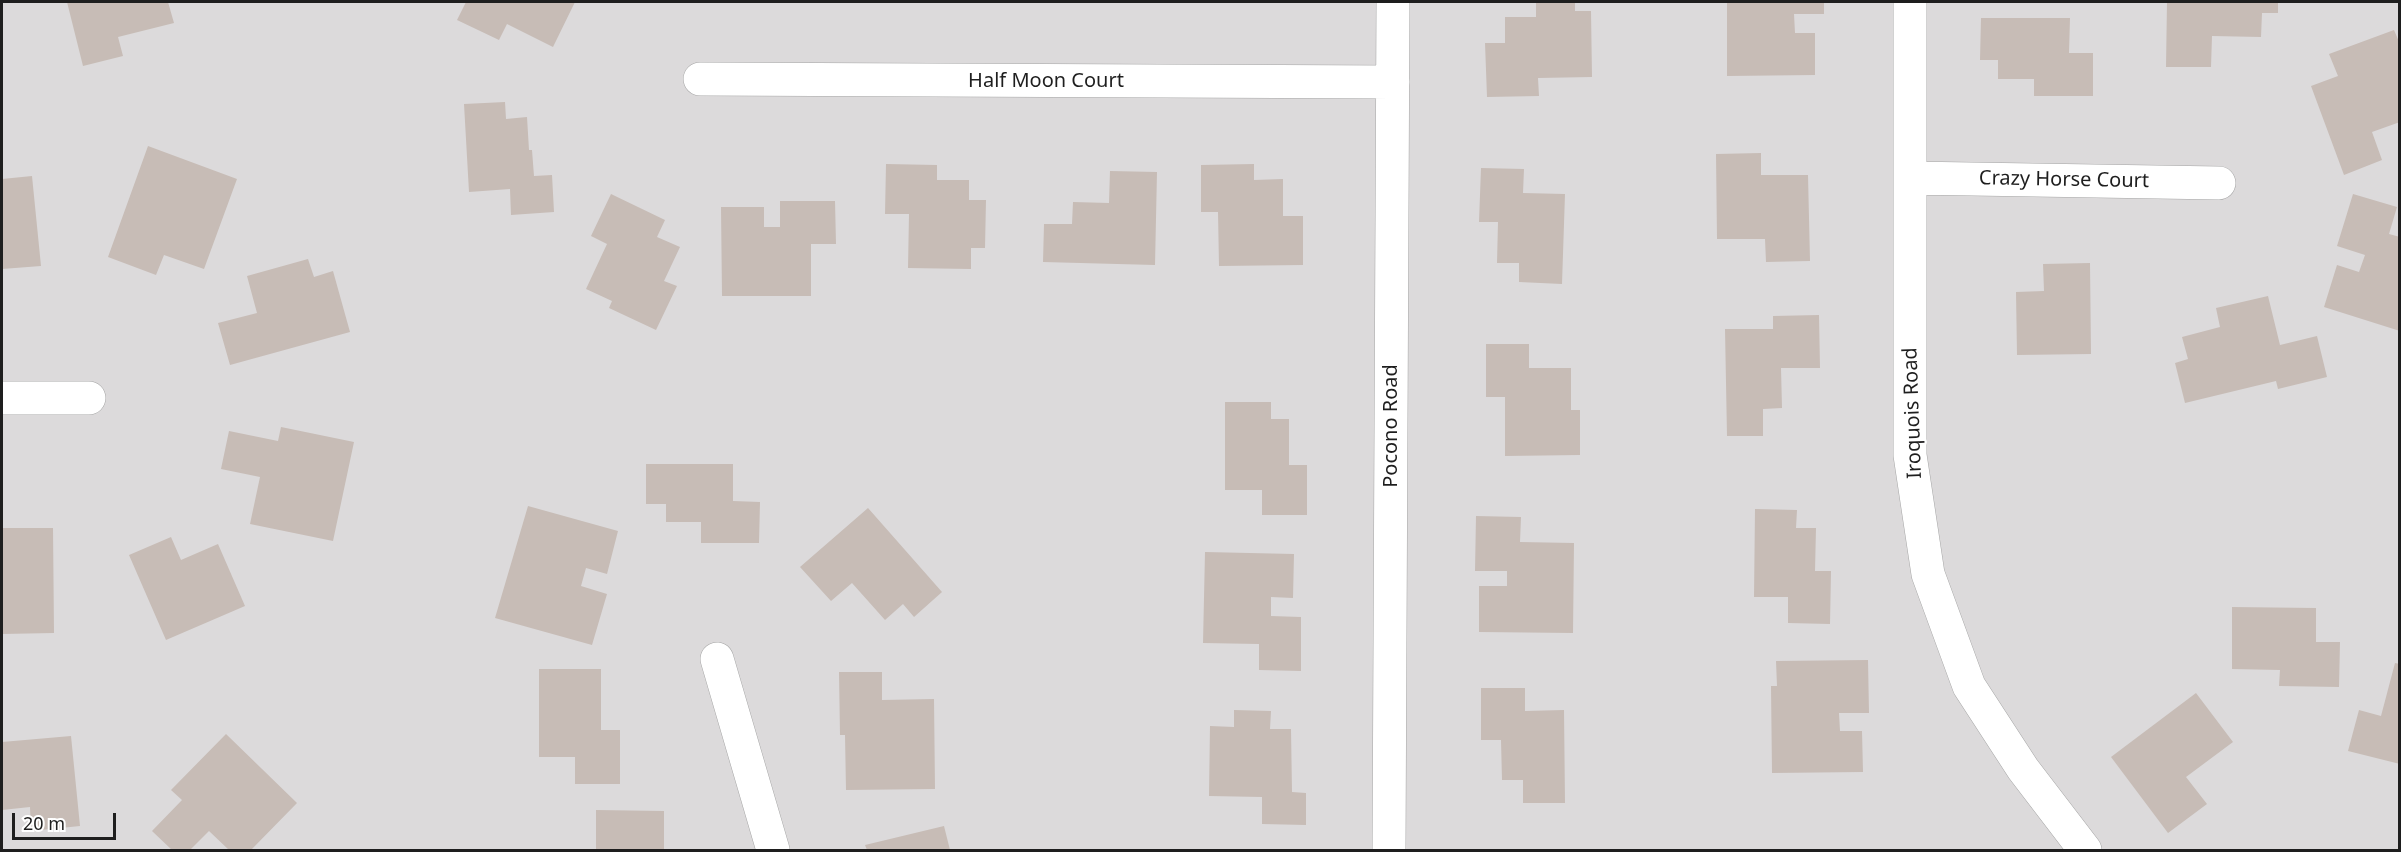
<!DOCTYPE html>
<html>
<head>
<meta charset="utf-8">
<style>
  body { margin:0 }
  #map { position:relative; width:2401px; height:852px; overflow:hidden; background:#efeae3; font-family:"Noto Sans",sans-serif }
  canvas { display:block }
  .frame { position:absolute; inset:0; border:3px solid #1e1e1e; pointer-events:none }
  .scale { position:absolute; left:12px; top:813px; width:104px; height:27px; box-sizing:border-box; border:3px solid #1e1e1e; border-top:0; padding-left:8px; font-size:18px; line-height:21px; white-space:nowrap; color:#1e1e1e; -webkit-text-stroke:4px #fff; paint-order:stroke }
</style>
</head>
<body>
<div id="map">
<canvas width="2401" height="852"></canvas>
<div class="frame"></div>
<div class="scale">20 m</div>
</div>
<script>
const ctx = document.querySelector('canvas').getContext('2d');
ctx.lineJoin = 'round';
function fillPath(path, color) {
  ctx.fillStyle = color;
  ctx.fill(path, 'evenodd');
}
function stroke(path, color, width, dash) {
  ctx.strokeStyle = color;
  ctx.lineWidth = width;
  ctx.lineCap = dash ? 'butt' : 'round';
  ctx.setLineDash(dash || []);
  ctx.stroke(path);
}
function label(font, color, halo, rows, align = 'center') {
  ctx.font = font + ' "Noto Sans",sans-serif';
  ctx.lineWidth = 4.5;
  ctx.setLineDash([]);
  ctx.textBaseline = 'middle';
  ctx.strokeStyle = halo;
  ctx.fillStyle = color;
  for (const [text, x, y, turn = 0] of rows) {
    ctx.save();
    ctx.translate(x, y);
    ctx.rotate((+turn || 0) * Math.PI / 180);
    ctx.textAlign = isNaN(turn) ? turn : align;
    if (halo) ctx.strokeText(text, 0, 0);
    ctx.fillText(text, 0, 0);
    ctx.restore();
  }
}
fillPath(new Path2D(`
  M2,2H2399V850H2Z`), '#dcdadb');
fillPath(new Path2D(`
  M67,2H168L174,23L118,37L123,56L83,66Z
  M466,2H575L553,47L507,24L499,40L457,20Z
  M1536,2H1575V11H1591L1592,77L1538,78L1539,96L1487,97L1485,43H1505V17H1536Z
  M1727,2H1824V14H1794L1795,33H1815V75L1727,76Z
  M2167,2H2278V13H2262L2261,37L2212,36L2211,67H2166Z
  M1981,18H2070L2069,53H2093V96H2034V79H1998V60H1980Z
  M2394,30L2400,44V122L2372,132L2382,160L2344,175L2311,86L2338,76L2329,54Z
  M505,102L506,119L527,117L529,150H532L534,176L552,175L554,212L511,215L510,189L469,192L464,104Z
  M148,146L237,179L204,269L164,255L156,275L108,257Z
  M1761,153V175H1808L1810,261L1766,262L1765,239H1717L1716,154Z
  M886,164L937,165V180H969V200H986L985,248H971V269L908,268L909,214H885Z
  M1254,164V180L1283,179V216H1303V265L1219,266L1218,212H1201V165Z
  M1481,168L1524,169L1523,193L1565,194L1562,284L1519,282V263H1497L1498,222H1479Z
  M1110,171L1157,172L1155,265L1043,262L1044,224H1072L1073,202L1109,203Z
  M32,176L41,266L2,269V179Z
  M611,194L665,220L657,237L680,247L664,281L677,286L656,330L609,308L612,301L586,289L607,244L591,236Z
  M2353,194L2397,207L2389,234L2400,237V331L2324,307L2337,265L2359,272L2365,255L2337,246Z
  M780,201H835L836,244H811V296H722L721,207H764V227H780Z
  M308,259L314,277L333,271L350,332L230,365L218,323L257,313L247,276Z
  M2090,263L2091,354L2017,355L2016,292L2044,291L2043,264Z
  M2268,296L2280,345L2317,336L2327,377L2278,389L2276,381L2185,403L2175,363L2188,359L2182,337L2220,327L2216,308Z
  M1819,315L1820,368H1781L1782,408L1763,409V436H1727L1725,329H1773V316Z
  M1486,344H1529V368H1571V410H1580V455L1505,456V397H1486Z
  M1225,402H1271V419H1289V465H1307V515H1262V490H1225Z
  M281,427L354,442L333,541L250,524L260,477L221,469L229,431L278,441Z
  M646,464H733V501L760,502L759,543H701V522H666V504H646Z
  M528,506L618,531L607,574L586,568L581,586L607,594L592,645L495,618Z
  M868,508L942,592L914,617L903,604L885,620L852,583L831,601L800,567Z
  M1755,509L1797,510L1796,528H1816L1815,571H1831L1830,624L1788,623V597H1754Z
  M1476,516L1521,517L1520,542L1574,543L1573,633L1479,632V586H1507V571H1475Z
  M2,528H53L54,633L2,634Z
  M171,537L181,560L218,544L245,606L166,640L129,555Z
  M1205,552L1294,554L1293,598L1271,597V616L1301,617V671L1259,670V644L1203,643Z
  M2232,607L2316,608V642H2340L2339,687L2279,686L2280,670L2232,669Z
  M1868,660L1869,713H1839L1840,731H1862L1863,772L1772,773L1771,686H1777L1776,661Z
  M2395,663L2400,664V764L2348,751L2359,710L2381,716Z
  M539,669H601V730H620V784H575V757H539Z
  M839,672H882V700L934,699L935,789L846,790L845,735H840Z
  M1481,688H1525V711L1564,710L1565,803H1523V780H1502L1501,740H1481Z
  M2196,693L2233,742L2186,777L2207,804L2168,833L2111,757Z
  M1234,710L1271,711L1270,729H1291L1292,792L1306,793V825L1262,824V797L1209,796L1210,726L1234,727Z
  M226,734L297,803L251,850H229L209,831L190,850H172L152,831L182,800L171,790Z
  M71,736L80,826L31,831L30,807L2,810V742Z
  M596,810L664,811V850H596Z
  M944,826L950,850H867L865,845Z`), '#c7bcb6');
const minor = new Path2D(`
  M1910,2V455L1928,574L1969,686L2023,769L2085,850
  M700,79L1393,82
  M1910,178L2219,183
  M2,398H89
  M717,659L773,850
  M1389,850L1393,2`);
stroke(minor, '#a5a5a5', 34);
stroke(minor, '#fff', 33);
label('20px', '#1e1e1e', '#fff', [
  ["Half Moon Court",1046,81],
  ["Crazy Horse Court",2064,180,1],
  ["Iroquois Road",1913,413,-92],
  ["Pocono Road",1391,426,-90]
]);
</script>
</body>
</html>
